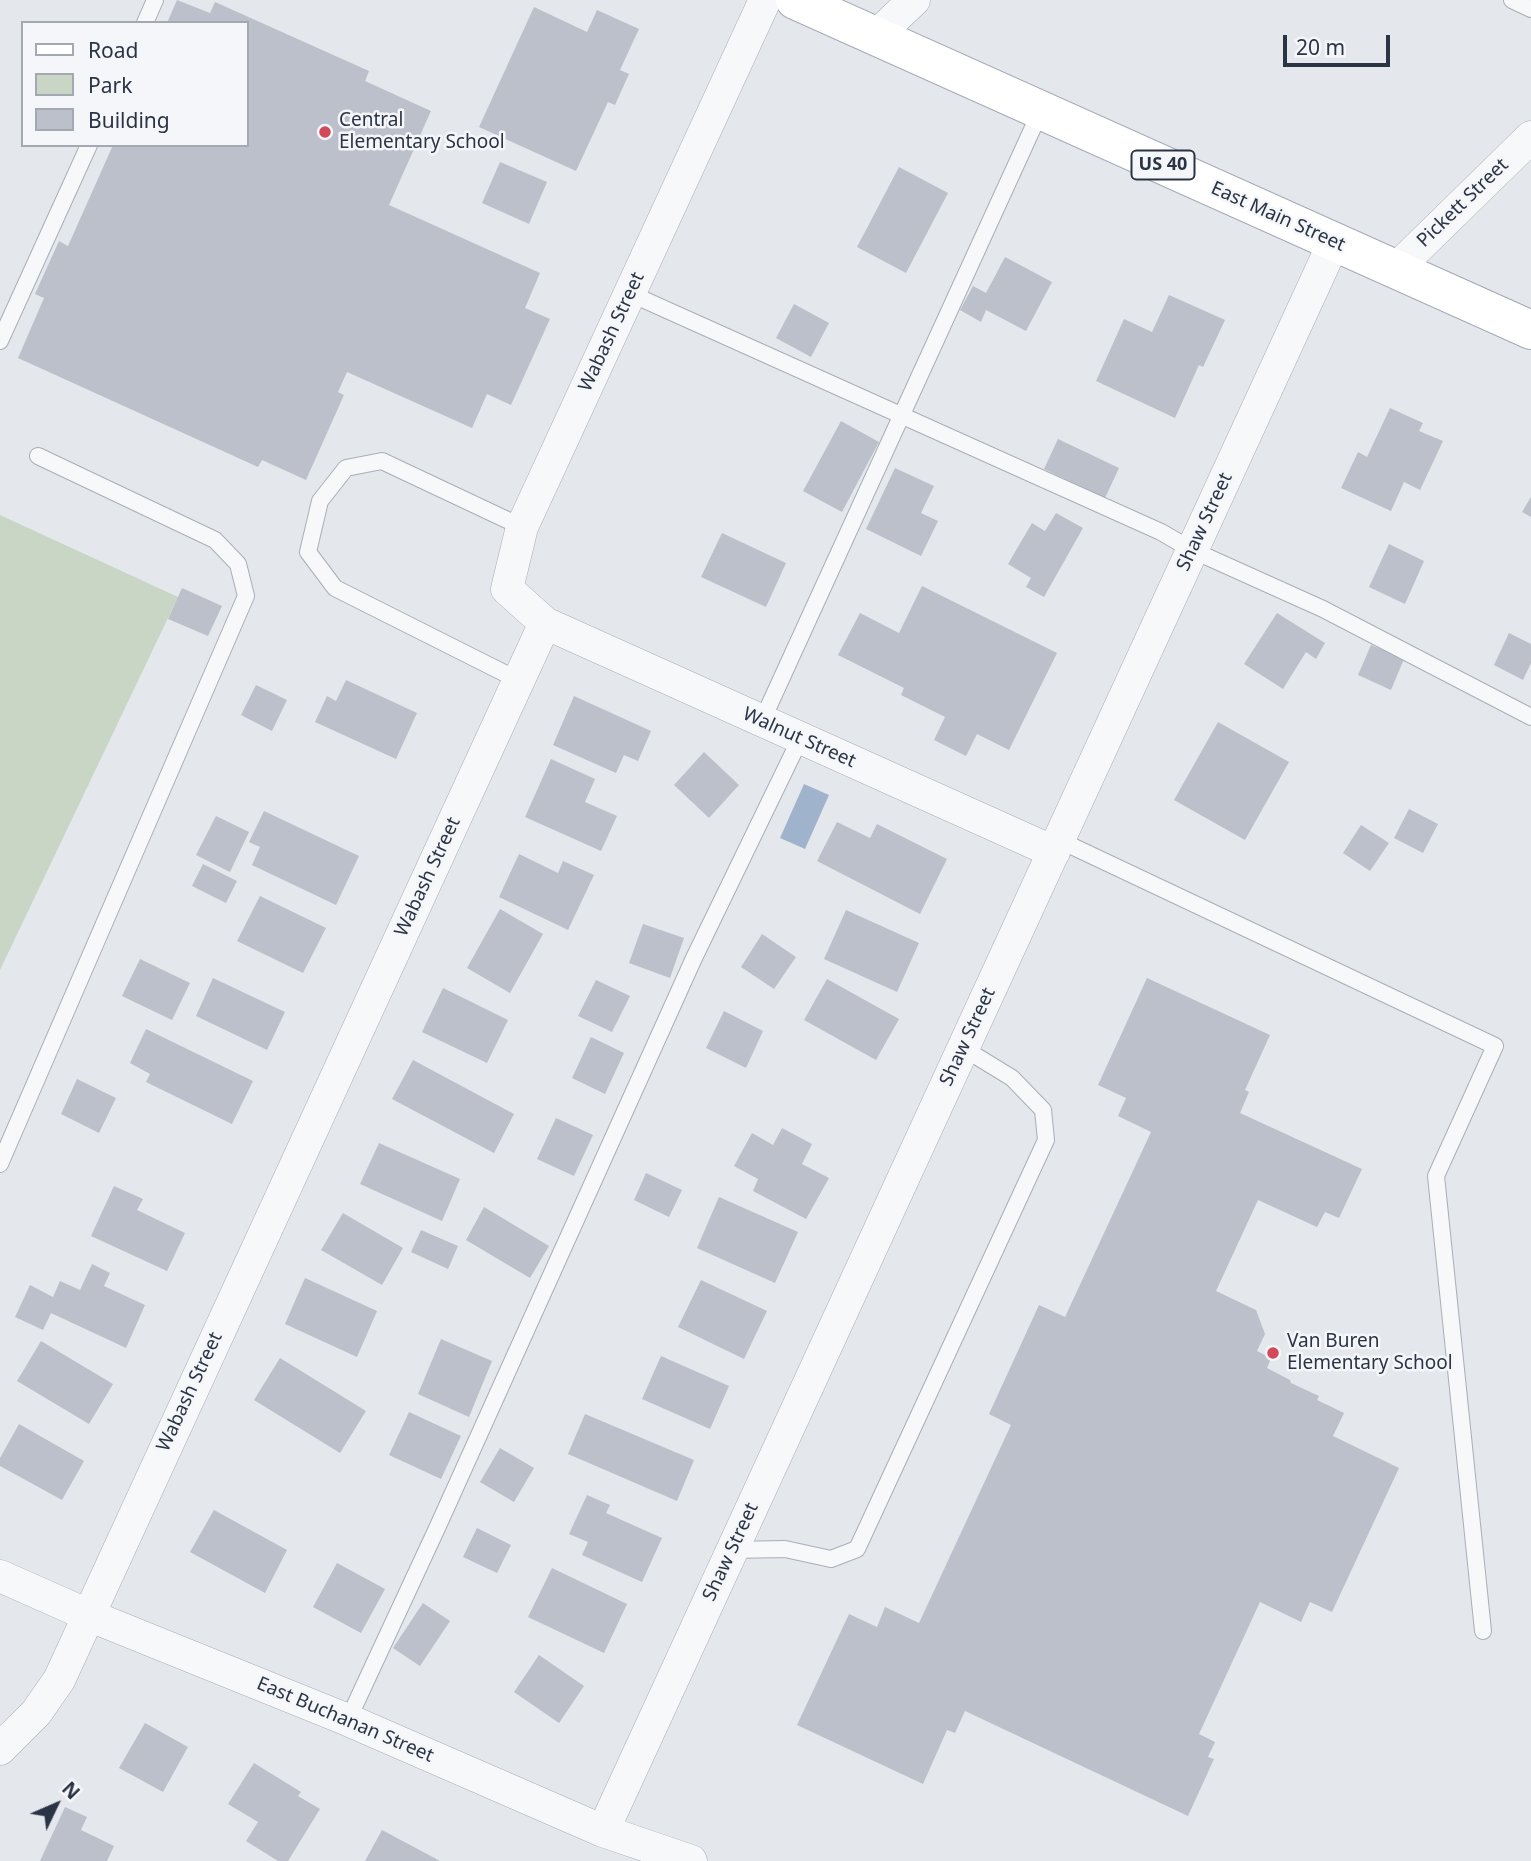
<!DOCTYPE html>
<html>
<head>
<meta charset="utf-8">
<style>
  body { margin:0 }
  #map { position:relative; width:1531px; height:1861px; overflow:hidden; background:#e4e7ec; font-family:"Noto Sans",sans-serif }
  canvas { display:block }
  .legend { position:absolute; left:21px; top:21px; width:228px; height:126px; box-sizing:border-box; background:#f4f6f9; border:2px solid #a4a8b1; margin:0; padding:9px 12px; list-style:none; font-size:21px; color:#2b3445 }
  .legend li { display:flex; align-items:center; gap:14px; height:35px }
  .legend b { width:35px; border:2px solid #a4a8b1 }
  .north { position:absolute; left:21px; top:1770px; width:70px; height:70px; -webkit-text-stroke:5px #f4f6f9; paint-order:stroke; rotate:46deg; font-size:19px; font-weight:700; line-height:28px; text-align:center; color:#2b3445 }
  .north::after { content:''; display:block; margin:auto; width:24px; height:32px; background:#2b3445; clip-path:polygon(50% 0,100% 100%,50% 72%,0 100%) }
  .scale { position:absolute; left:1283px; top:35px; width:107px; height:32px; box-sizing:border-box; border:4px solid #2b3445; border-top:0; padding-left:9px; font-size:21px; line-height:24px; white-space:nowrap; color:#2b3445; -webkit-text-stroke:5px #f4f6f9; paint-order:stroke }
</style>
</head>
<body>
<div id="map">
<canvas width="1531" height="1861"></canvas>
<ul class="legend">
<li><b style="height:9px;background:#fff"></b>Road</li>
<li><b style="height:19px;background:#c9d6c5"></b>Park</li>
<li><b style="height:19px;background:#bbc0ca"></b>Building</li>
</ul>
<div class="north">N</div>
<div class="scale">20 m</div>
</div>
<script>
const ctx = document.querySelector('canvas').getContext('2d');
ctx.lineJoin = 'round';
function fillPath(path, color) {
  ctx.fillStyle = color;
  ctx.fill(path, 'evenodd');
}
function stroke(path, color, width, dash) {
  ctx.strokeStyle = color;
  ctx.lineWidth = width;
  ctx.lineCap = dash ? 'butt' : 'round';
  ctx.setLineDash(dash || []);
  ctx.stroke(path);
}
function label(font, color, halo, rows, align = 'center') {
  ctx.font = font + ' "Noto Sans",sans-serif';
  ctx.lineWidth = 5;
  ctx.setLineDash([]);
  ctx.textBaseline = 'middle';
  ctx.strokeStyle = halo;
  ctx.fillStyle = color;
  for (const [text, x, y, turn = 0] of rows) {
    ctx.save();
    ctx.translate(x, y);
    ctx.rotate((+turn || 0) * Math.PI / 180);
    ctx.textAlign = isNaN(turn) ? turn : align;
    if (halo) ctx.strokeText(text, 0, 0);
    ctx.fillText(text, 0, 0);
    ctx.restore();
  }
}
fillPath(new Path2D(`
  M0,515L178,597L0,970Z`), '#c9d6c5');
fillPath(new Path2D(`
  M804,784L829,795L805,849L780,838Z`), '#9fb4cc');
fillPath(new Path2D(`
  M177,0L210,13L215,2L369,71L365,81L431,111L389,205L540,273L525,308L550,319L511,405L487,394L472,428L347,372L338,392L344,395L306,480L262,460L258,467L18,358L44,298L35,294L59,241L68,246L113,145H247V23H167Z
  M534,7L587,32L597,10L639,29L620,70L629,74L615,105L608,102L576,171L479,127Z
  M500,162L547,182L529,224L482,203Z
  M899,167L948,193L906,273L857,247Z
  M1005,257L1052,282L1026,331L986,310L981,322L960,310L973,286L986,293Z
  M1169,295L1225,320L1203,367L1199,365L1175,418L1096,381L1124,319L1152,332Z
  M794,304L829,323L811,357L776,338Z
  M1390,408L1423,423L1419,431L1443,441L1420,490L1404,482L1391,511L1341,488L1358,452L1367,457Z
  M841,421L879,442L842,512L803,491Z
  M1058,439L1119,468L1105,498L1044,469Z
  M895,468L934,486L921,513L938,521L921,556L866,529Z
  M1531,497V517L1522,512Z
  M1056,513L1083,528L1044,597L1026,587L1031,578L1008,564L1032,523L1045,531Z
  M722,533L786,563L766,607L701,577Z
  M1389,544L1424,561L1405,604L1369,587Z
  M922,586L1057,653L1009,750L977,734L966,756L934,740L945,717L901,695L904,688L838,655L860,613L899,633Z
  M182,588L222,606L208,636L168,619Z
  M1277,613L1325,643L1316,659L1306,652L1283,689L1244,664Z
  M1509,633L1531,644V663L1523,680L1494,665Z
  M1371,645L1404,659L1391,690L1358,675Z
  M346,680L417,713L396,759L315,722L327,696L336,701Z
  M256,685L287,700L272,731L241,715Z
  M574,696L651,731L638,761L624,755L616,773L553,745Z
  M1218,722L1289,762L1245,840L1174,800Z
  M704,752L739,785L709,818L674,785Z
  M551,759L595,779L585,802L617,816L601,851L525,817Z
  M1409,809L1438,824L1423,853L1394,838Z
  M264,811L359,856L336,905L252,865L260,847L249,842Z
  M216,816L249,832L230,872L196,855Z
  M837,822L870,838L877,824L947,859L920,914L817,861Z
  M1361,825L1389,843L1370,871L1343,853Z
  M519,854L558,873L563,861L594,875L568,930L499,897Z
  M203,864L237,881L226,903L192,886Z
  M260,896L326,928L303,973L237,941Z
  M500,909L543,934L510,993L467,968Z
  M846,910L919,943L897,992L824,959Z
  M643,924L684,938L670,978L629,963Z
  M762,934L796,957L774,989L741,967Z
  M140,959L190,983L172,1020L122,996Z
  M213,978L285,1012L267,1050L196,1016Z
  M1147,978L1270,1035L1245,1090L1249,1092L1240,1113L1362,1169L1339,1218L1325,1212L1317,1227L1258,1200L1216,1291L1256,1310L1265,1334L1257,1351L1271,1358L1267,1368L1290,1380L1291,1383L1319,1396L1317,1400L1344,1413L1333,1436L1399,1468L1332,1612L1310,1602L1301,1622L1260,1602L1199,1734L1215,1742L1208,1757L1214,1759L1188,1816L965,1711L955,1733L947,1730L923,1784L797,1725L849,1614L877,1627L885,1607L919,1623L1011,1425L989,1414L1039,1305L1065,1317L1151,1132L1118,1116L1126,1098L1098,1085Z
  M827,979L899,1019L876,1060L804,1020Z
  M596,980L630,996L612,1032L578,1016Z
  M443,988L508,1020L487,1063L422,1032Z
  M724,1011L763,1031L746,1068L706,1048Z
  M146,1029L253,1081L232,1124L146,1082L150,1074L130,1063Z
  M591,1037L624,1053L605,1094L572,1078Z
  M413,1060L514,1114L494,1153L392,1099Z
  M77,1079L116,1098L99,1133L61,1114Z
  M556,1118L593,1135L574,1176L537,1159Z
  M782,1128L812,1144L802,1164L829,1178L806,1219L753,1191L758,1179L734,1166L752,1133L773,1145Z
  M379,1143L460,1179L442,1221L360,1184Z
  M646,1173L682,1190L669,1217L634,1200Z
  M114,1186L143,1199L137,1210L185,1233L167,1271L91,1236Z
  M719,1197L798,1232L775,1283L697,1248Z
  M484,1207L549,1246L530,1278L466,1240Z
  M343,1213L403,1248L382,1285L321,1250Z
  M421,1230L458,1246L448,1269L411,1252Z
  M92,1264L110,1273L104,1286L145,1305L126,1348L51,1313L43,1330L15,1317L30,1285L53,1297L60,1281L80,1290Z
  M305,1278L377,1311L357,1357L285,1324Z
  M701,1280L767,1311L744,1359L678,1327Z
  M441,1339L492,1361L469,1417L418,1394Z
  M41,1341L113,1384L89,1424L17,1381Z
  M661,1356L729,1386L710,1429L642,1399Z
  M280,1358L366,1411L340,1453L254,1400Z
  M409,1412L461,1436L441,1479L389,1455Z
  M585,1414L694,1460L677,1501L568,1454Z
  M19,1424L84,1461L62,1500L0,1466V1458Z
  M500,1448L534,1468L514,1502L480,1482Z
  M587,1495L610,1505L606,1513L662,1538L642,1582L582,1555L588,1542L569,1534Z
  M214,1510L287,1550L265,1593L190,1552Z
  M477,1528L511,1545L497,1573L463,1557Z
  M337,1563L385,1589L361,1633L313,1607Z
  M552,1568L627,1604L604,1653L528,1617Z
  M423,1603L450,1621L420,1666L393,1648Z
  M539,1655L584,1686L559,1723L514,1692Z
  M145,1723L188,1747L163,1792L119,1768Z
  M254,1763L301,1792L298,1796L320,1809L288,1861H278L246,1841L258,1822L228,1804Z
  M65,1807L87,1817L81,1830L114,1846L107,1861H40Z
  M382,1830L440,1861H365Z`), '#bbc0ca');
const lane = new Path2D(`
  M1512,0L1531,9
  M145,23L155,0
  M629,293L1161,532L1192,550L1323,609L1531,717
  M0,341L89,145
  M518,680L335,588L308,552L320,501L346,468L382,461L522,527
  M762,721L1041,110
  M1059,840L1495,1046L1436,1176L1483,1631
  M0,1164L246,596L238,564L215,540L38,456
  M732,1550L785,1549L831,1559L857,1549L1046,1140L1043,1110L1012,1078L963,1048
  M348,1720L438,1526L694,958L800,739`);
const street = new Path2D(`
  M765,0L522,527L507,589L545,623L1054,852
  M876,36L914,0
  M1395,270L1531,137
  M0,1576L88,1615L348,1720L603,1831L691,1861
  M0,1749L36,1713L59,1680L545,623
  M603,1831L1334,242`);
const primary = new Path2D(`
  M795,0L1531,330`);
stroke(lane, '#a9aeb7', 18);
stroke(street, '#a9aeb7', 33);
stroke(primary, '#a3abb8', 40);
stroke(lane, '#f7f8fa', 16);
stroke(street, '#f7f8fa', 32);
stroke(primary, '#fff', 38);
for (const [x, y, r, color] of [
  [325,132,7,"#d1495b"],
  [1273,1353,7,"#d1495b"]
]) {
  const dot = new Path2D();
  dot.arc(x, y, r, 0, 2 * Math.PI);
  ctx.fillStyle = color;
  ctx.fill(dot);
  stroke(dot, '#f4f6f9', 2.5);
}
for (const [x, y, w] of [
  [1163,165,63]
]) {
  const box = new Path2D();
  box.roundRect(x - w / 2, y - 14.5, w, 29, 5);
  ctx.fillStyle = '#f4f6f9';
  ctx.fill(box);
  stroke(box, '#2b3445', 2);
}
label('bold 18px', '#2b3445', null, [
  ["US 40",1163,165]
]);
label('19px', '#2b3445', '#f4f6f9', [
  ["Central",339,121],
  ["Elementary School",339,143],
  ["Van Buren",1287,1342],
  ["Elementary School",1287,1364]
], 'left');
label('19px', '#2b3445', '#f4f6f9', [
  ["Pickett Street",1463,203,-44],
  ["East Main Street",1278,217,24],
  ["Wabash Street",612,332,-65],
  ["Shaw Street",1205,522,-65],
  ["Walnut Street",799,738,24],
  ["Wabash Street",428,877,-65],
  ["Shaw Street",968,1037,-65],
  ["Wabash Street",190,1392,-65],
  ["Shaw Street",731,1552,-65],
  ["East Buchanan Street",345,1720,23]
]);
</script>
</body>
</html>
